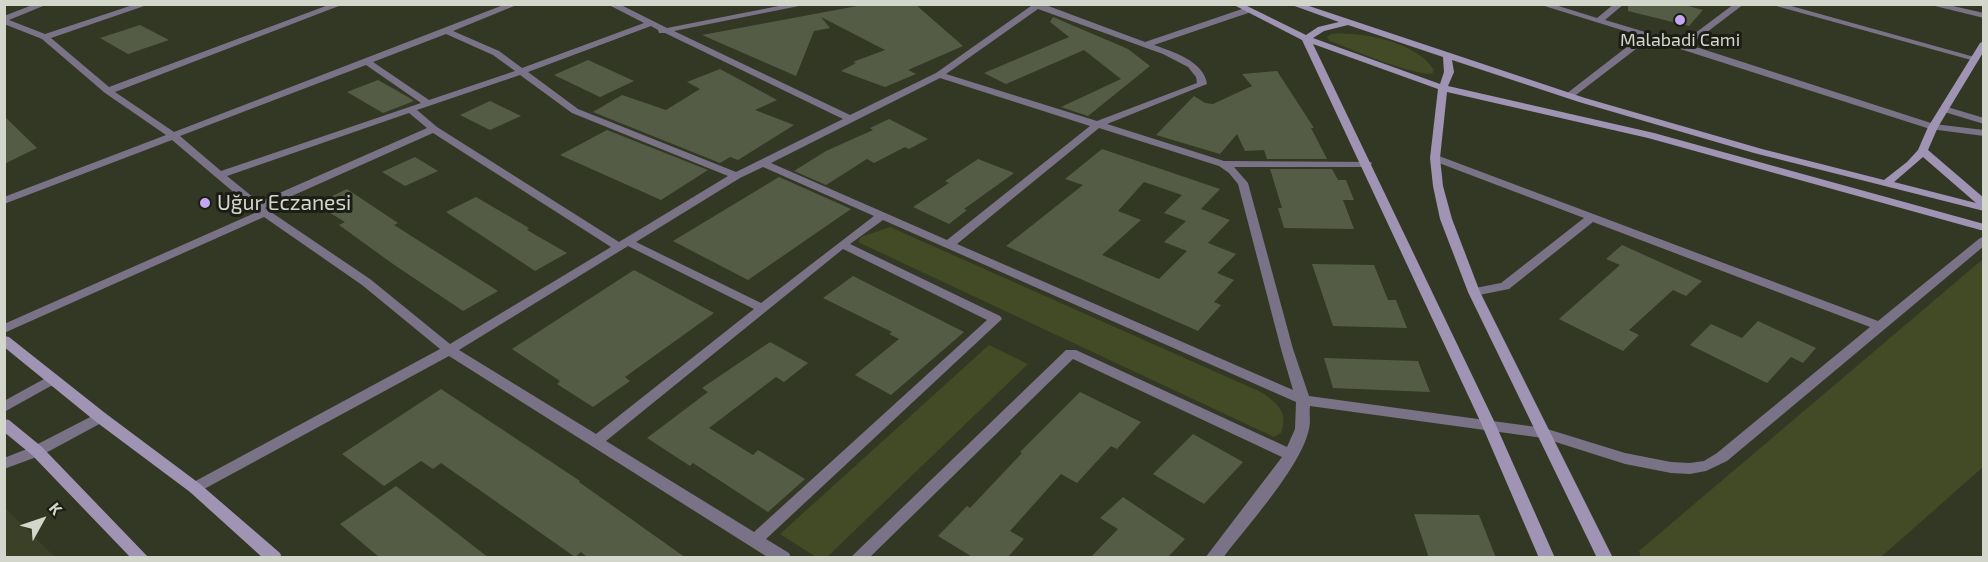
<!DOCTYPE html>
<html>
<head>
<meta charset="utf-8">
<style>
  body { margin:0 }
  #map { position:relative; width:1988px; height:562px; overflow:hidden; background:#333824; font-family:"Exo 2",sans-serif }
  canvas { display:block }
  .frame { position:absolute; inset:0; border:6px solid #d3d7cb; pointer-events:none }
  .north { position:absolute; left:12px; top:490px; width:60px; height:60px; -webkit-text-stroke:4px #1c1e15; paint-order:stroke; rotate:50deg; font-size:16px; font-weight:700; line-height:24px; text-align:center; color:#d3d7cb }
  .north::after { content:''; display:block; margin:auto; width:21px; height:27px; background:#d3d7cb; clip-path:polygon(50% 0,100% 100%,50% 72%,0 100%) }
</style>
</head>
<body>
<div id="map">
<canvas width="1988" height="562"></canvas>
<div class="frame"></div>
<div class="north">K</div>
</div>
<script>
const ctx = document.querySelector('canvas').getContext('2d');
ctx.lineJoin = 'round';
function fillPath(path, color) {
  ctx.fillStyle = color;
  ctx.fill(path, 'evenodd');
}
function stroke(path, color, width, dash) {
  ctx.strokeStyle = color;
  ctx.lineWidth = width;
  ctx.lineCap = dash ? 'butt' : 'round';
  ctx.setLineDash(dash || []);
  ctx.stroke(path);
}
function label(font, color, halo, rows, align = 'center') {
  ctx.font = font + ' "Exo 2",sans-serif';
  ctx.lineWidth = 6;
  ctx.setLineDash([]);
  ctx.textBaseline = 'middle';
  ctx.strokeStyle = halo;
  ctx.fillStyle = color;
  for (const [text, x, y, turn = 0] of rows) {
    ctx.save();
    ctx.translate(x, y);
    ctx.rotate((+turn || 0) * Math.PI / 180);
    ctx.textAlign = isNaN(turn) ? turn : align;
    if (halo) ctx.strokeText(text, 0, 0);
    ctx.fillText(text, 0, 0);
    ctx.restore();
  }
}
fillPath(new Path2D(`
  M5,508L55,557H5Z`), '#3a4126');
fillPath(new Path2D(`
  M1331,34C1361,31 1417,42 1434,70L1432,74C1409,74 1353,50 1330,41L1327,37Z
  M890,227L1263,393C1279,405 1288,413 1281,433L1274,437L858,242L861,237Z
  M1983,259V467L1881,557H1641L1639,551Z
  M989,345L1028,364L827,557H816L780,534Z`), '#424b25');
fillPath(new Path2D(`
  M868,4H915L963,46L908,70L916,74L885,87L841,71L856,63L853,62L885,50L821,17L830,28L814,31L796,76L702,35Z
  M1628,4H1681L1703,10L1689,26L1628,11Z
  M1053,17L1128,49L1150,66L1088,116L1061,107L1121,79L1084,50L1006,84L984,73L1069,37L1050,22Z
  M140,25L169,40L128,54L100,38Z
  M588,60L634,81L600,97L554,75Z
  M720,69L777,100L755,110L794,125L738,160L730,157L720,163L593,112L622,95L666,110L700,89L687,82Z
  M1277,71L1314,128H1311L1327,159H1267L1264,150L1245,151L1237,134L1220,154L1156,135L1194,96L1205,103L1213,104L1252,86L1242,74Z
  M378,80L408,97L414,101L383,113L347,92Z
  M490,101L521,116L490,130L460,115Z
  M4,116L37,148L4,164Z
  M889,119L928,139L909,149L905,147L874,163L867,159L826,185L794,171L826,151L873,130L870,128Z
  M607,130L708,170L661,200L560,155Z
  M1102,149L1220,189L1201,209L1230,220L1208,243L1236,254L1217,273L1234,280L1214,302L1221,305L1198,331L1006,246L1083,185L1065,179ZM1144,182L1182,195L1164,213L1186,221L1164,242L1187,251L1159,279L1102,255L1141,220L1118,211Z
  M415,157L438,171L405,186L382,172Z
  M978,159L1014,173L964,209L967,210L949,224L913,207L949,183L945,181Z
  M1270,169H1332L1338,180H1346L1354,200H1343L1354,229L1284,228L1278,208H1282Z
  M779,177L851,209L748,280L673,241Z
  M347,189L398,223L394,225L498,291L463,311L393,264L339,225L345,222L315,204Z
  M476,197L529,228L527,230L567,253L535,271L446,212Z
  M1622,245L1702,281L1686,296L1673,290L1629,330L1639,335L1623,351L1559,319L1620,265L1606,259Z
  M1312,264L1374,265L1388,300H1396L1407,328L1333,326Z
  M634,270L714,313L625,377L630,381L593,407L557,384L560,381L512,349Z
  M853,276L964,332L891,395L855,375L899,339L889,334L892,332L823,298Z
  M1758,321L1816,348L1803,363L1791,357L1767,383L1690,345L1711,324L1742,338Z
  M770,342L808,363L784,382L776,377L709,428L753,455L758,450L805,479L768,512L693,463L690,466L647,438L708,392L702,388Z
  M1324,358L1418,361L1430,392L1333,388Z
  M441,389L580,481L579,482L686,558H588L581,552L575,557L441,463L433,469L421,461L384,486L342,454Z
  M1080,392L1141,422L1117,449L1111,446L1077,483L1061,474L1010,531L1024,539L1007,558H974L938,536L967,506L970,508L1022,453L1020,452Z
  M1193,434L1243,462L1204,504L1153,474Z
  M396,486L440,520L489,558H380L340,524Z
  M1123,497L1185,539L1167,558H1090L1118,529L1100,518Z
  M1414,514L1479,515L1496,558H1429Z`), '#555c46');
fillPath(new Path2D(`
  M35,4H48L9,20L45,34L136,4H150L51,38L109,87L331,4H344L115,92L174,132L506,4H519L453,31L499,51L522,68L644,23L607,4H619L667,28L789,4H809L674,31L850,115L936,73L1031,6L1029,4H1043L1145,42L1245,8H1251V12L1154,45C1173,52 1204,61 1207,84L1107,124L1224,161L1371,162L1372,164L1367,167H1234L1248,183L1293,349L1309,396L1544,428L1625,453L1671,462L1690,463L1704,461L1717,453L1870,327L1593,222L1509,289L1474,296L1470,295L1468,292L1470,289L1501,283L1584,218L1431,160L1430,158L1431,156H1439L1878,321L1980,238L1984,237V246L1727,461L1706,471L1690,474L1671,473L1625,464L1543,438L1310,406C1309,413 1311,422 1309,429C1301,467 1247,526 1223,558H1205L1282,457L1073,359L869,558H850L1066,350H1076L1287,447L1295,429L1296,402L883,220L850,244L1000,316L1002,319L766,539L789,553L791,558H769L449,356L195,494L190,492L188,488L190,484L440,349L362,285L264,217L4,333V324L257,212L172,140L4,204V197L166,135L105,93L42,39L4,24V16ZM1038,9L1163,54L1188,67L1196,77L1197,83L1097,121L946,74ZM651,26L658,30L659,33H665L843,119L736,172L578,109L528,72ZM446,34L493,55L515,71L429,100L373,62ZM366,65L421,103L221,171L180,136ZM520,75L572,113L728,176L619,242L437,127L417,110ZM940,78L1090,126L947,240L771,163ZM409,113L427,128L259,202L227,176ZM1099,128L1219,166L1229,173L1238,184L1281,349L1293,390L957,244ZM433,133L611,247L450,344L370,279L265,208ZM763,167L874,216L761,303L636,242L740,178ZM628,246L754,309L596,434L459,350ZM843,249L987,320L754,532L606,441Z
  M1538,4H1552L1597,18L1614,4H1624L1605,20L1682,43L1734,4H1744L1690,45L1934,124L1984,130V136L1930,129L1649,39L1572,98H1566V94L1641,36Z
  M1769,4H1784L1978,58L1974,61L1971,60Z
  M1927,4H1944L1984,13V18Z
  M1944,106L1984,118V124L1941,111V107Z
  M53,374L58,376L60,379L58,382L4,412V401Z
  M100,412L105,413L107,417L105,421L42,455L4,469V458L32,447Z`), '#7a7286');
fillPath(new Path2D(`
  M1232,4H1243L1306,35L1318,27L1339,22L1289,4H1303L1585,98L1762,149L1884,180L1907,162L1918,150L1928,127L1980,43L1984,41V51L1938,127L1928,150L1984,198V211L1754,153L1579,102L1452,60L1454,72L1448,86L1654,133L1984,224V231L1648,138L1447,92L1440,158L1443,186L1452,219L1480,292L1613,558H1597L1468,292L1440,219L1433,186L1430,158L1438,89L1313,44L1495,423L1555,558H1539L1481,423L1302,40ZM1348,25L1443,57L1444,72L1440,84L1313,38L1324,31ZM1923,157L1976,203L1894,182Z
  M4,336L9,337L105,413L200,484L280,553L282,558H263L190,492L95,421L4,347Z
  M4,419L9,420L42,447L149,558H131L32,455L4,432Z`), '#a094b4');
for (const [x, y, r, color] of [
  [1680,20,6,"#c6a6f0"],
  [205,203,6,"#c6a6f0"]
]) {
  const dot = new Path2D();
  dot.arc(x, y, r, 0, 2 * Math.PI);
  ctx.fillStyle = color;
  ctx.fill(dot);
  stroke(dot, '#1c1e15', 2);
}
label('18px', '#d3d7cb', '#1c1e15', [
  ["Malabadi Cami",1680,40]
]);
label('21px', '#d3d7cb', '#1c1e15', [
  ["Uğur Eczanesi",217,203]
], 'left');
</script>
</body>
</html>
